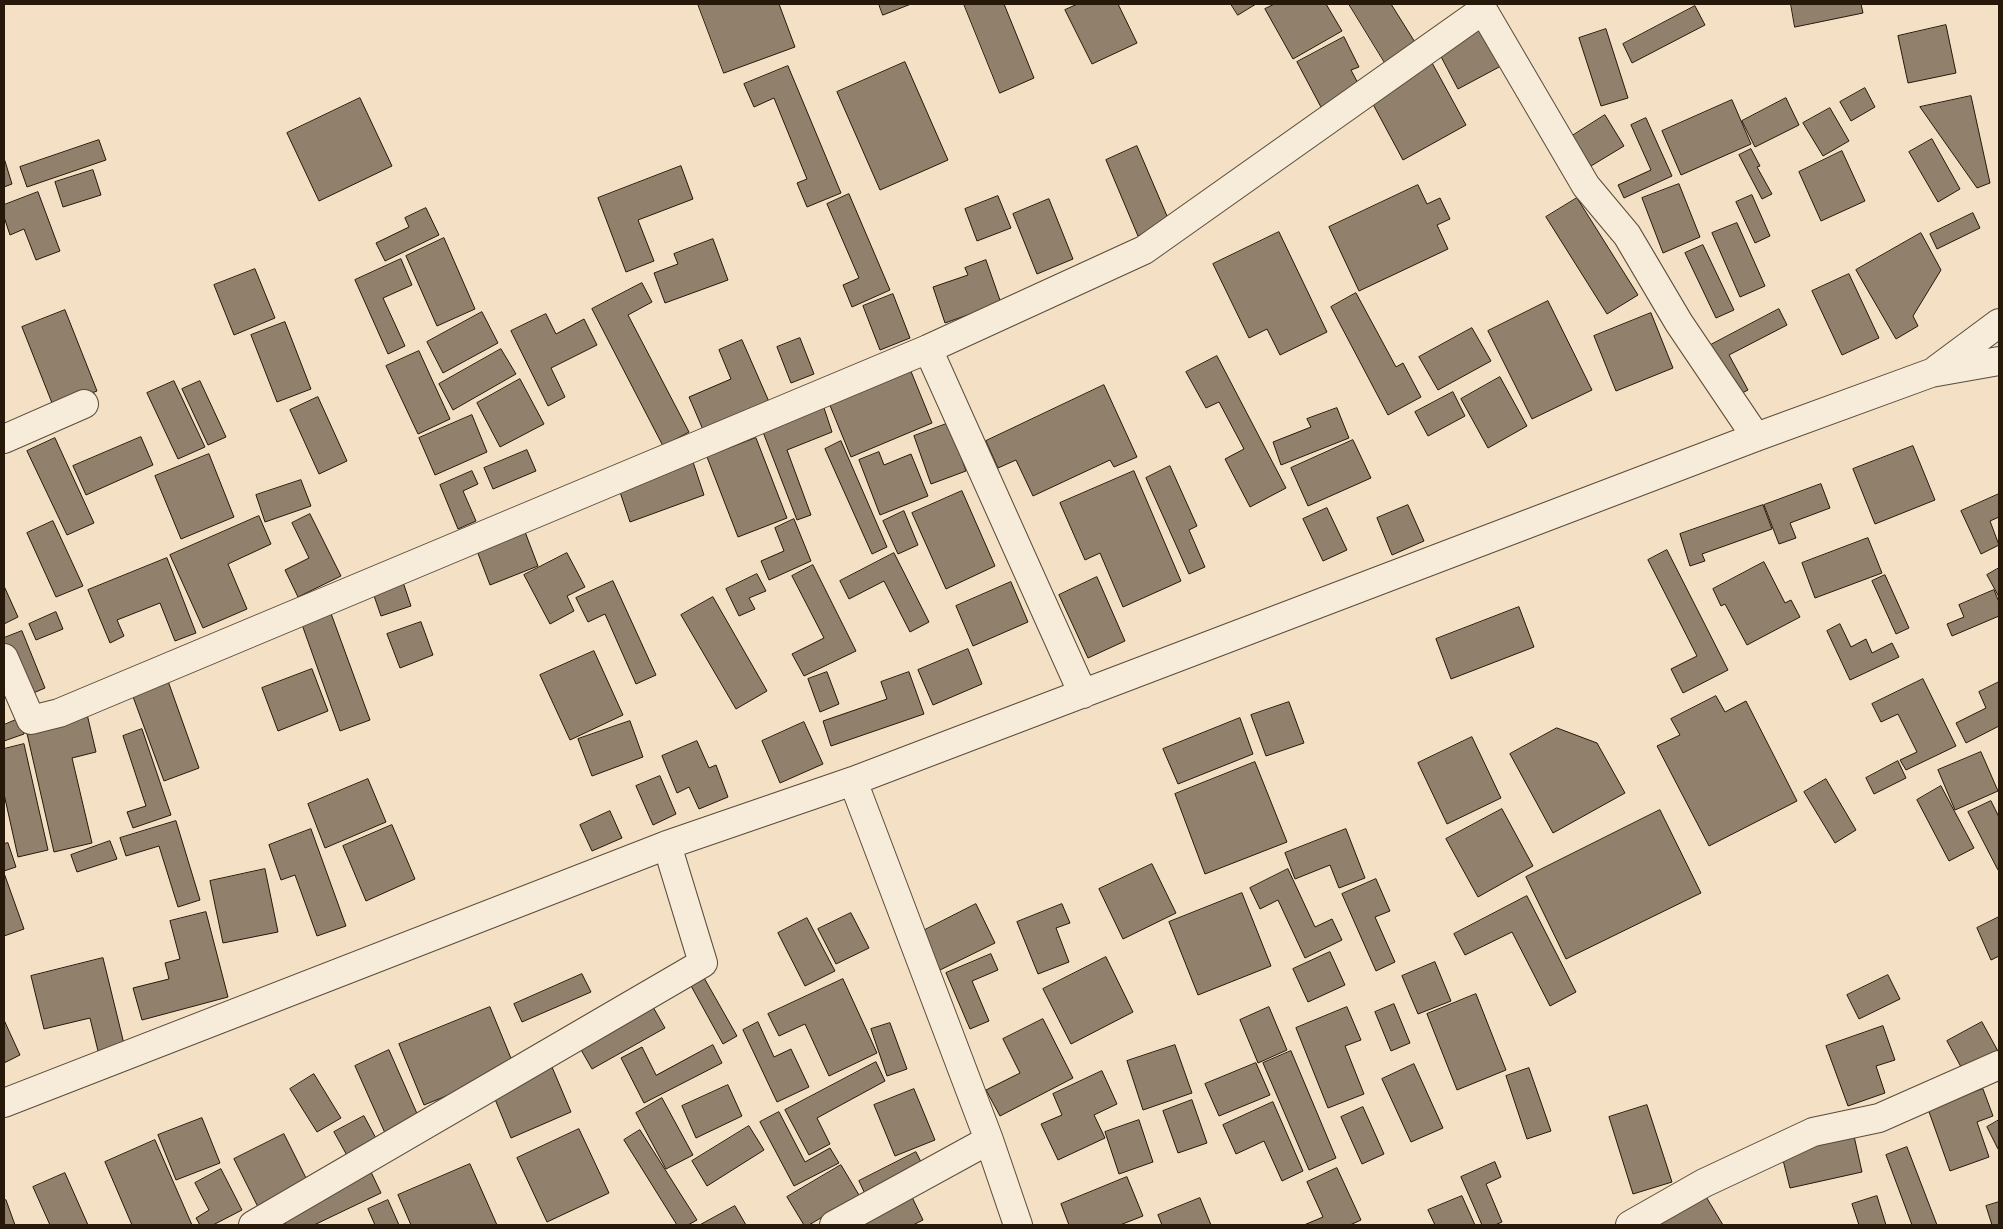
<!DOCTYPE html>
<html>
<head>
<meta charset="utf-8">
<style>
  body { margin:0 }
  #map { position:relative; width:2003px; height:1229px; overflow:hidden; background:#f3e0c5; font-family:"EB Garamond",serif }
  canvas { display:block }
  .frame { position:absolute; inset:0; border:5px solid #261909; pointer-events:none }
</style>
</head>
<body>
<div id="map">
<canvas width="2003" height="1229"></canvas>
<div class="frame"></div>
</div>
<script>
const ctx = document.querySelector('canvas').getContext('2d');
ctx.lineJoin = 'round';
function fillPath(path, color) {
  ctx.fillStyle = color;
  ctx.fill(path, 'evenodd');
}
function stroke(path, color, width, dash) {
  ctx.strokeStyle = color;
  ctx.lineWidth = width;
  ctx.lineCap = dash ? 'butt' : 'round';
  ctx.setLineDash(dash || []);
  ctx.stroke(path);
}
const building = new Path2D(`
  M698,4H779L795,47L724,73Z
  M879,4H911L883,15Z
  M964,4H1004L1034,78L1000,93Z
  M1078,4H1118L1137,43L1092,64L1065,10Z
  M1231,4H1256L1238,15Z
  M1275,4H1326L1342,31L1293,59L1265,9Z
  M1349,4H1391L1418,47L1387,66Z
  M1791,4H1861L1863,13L1795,27Z
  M1695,6L1705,25L1632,63L1623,44Z
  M1479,25L1501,66L1458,89L1437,49Z
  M1946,25L1956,73L1908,83L1898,36Z
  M1606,29L1628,98L1601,106L1579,38Z
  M1344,37L1359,67L1351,70L1361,89L1322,109L1297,62Z
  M1431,61L1466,125L1403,160L1368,95Z
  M905,62L948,160L880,190L837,92Z
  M788,66L841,193L807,207L797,183L807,179L774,98L754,107L744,84Z
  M1865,88L1875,107L1851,121L1840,102Z
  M1971,96L1990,183L1977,188L1920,107Z
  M360,98L392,166L319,201L287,133Z
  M1786,98L1799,125L1755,147L1742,121Z
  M1732,100L1751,144L1681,175L1662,131Z
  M1830,108L1849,141L1823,156L1803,123Z
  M1605,115L1624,146L1591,166L1572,136Z
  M1646,118L1672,176L1624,198L1618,185L1651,170L1631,125Z
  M1932,139L1960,189L1938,202L1909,152Z
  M99,140L106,160L27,187L20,167Z
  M1137,146L1170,223L1138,236L1106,160Z
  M1751,149L1760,166L1757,167L1772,194L1762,199L1739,155Z
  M1842,151L1865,201L1821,221L1799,172Z
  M4,158L12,184L4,187Z
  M681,166L693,199L638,220L654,261L626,272L598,198Z
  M93,170L101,195L63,207L55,182Z
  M1679,184L1700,237L1663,253L1642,198Z
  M1418,185L1427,204L1440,198L1450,219L1437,225L1448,249L1359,291L1329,227Z
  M38,192L60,251L36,260L24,229L10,235L4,217V205Z
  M849,194L890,290L852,307L843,285L859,278L827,204Z
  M1752,195L1770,236L1755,243L1736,202Z
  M998,196L1011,228L977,241L965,209Z
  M1577,198L1638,295L1607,314L1546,217Z
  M1049,199L1073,259L1037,274L1013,214Z
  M426,208L439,235L385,261L376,243L409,227L405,218Z
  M1973,213L1980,228L1937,249L1930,234Z
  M1737,223L1765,286L1740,297L1712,233Z
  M1279,232L1327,332L1280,355L1267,329L1249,338L1213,264Z
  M1921,233L1941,270L1913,316L1918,326L1896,339L1856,270Z
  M444,238L475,309L437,326L406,256Z
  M713,239L728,280L665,303L654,273L678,264L674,254Z
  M1703,245L1734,310L1716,318L1685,253Z
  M401,259L412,285L383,298L405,346L388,354L355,280Z
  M986,260L1001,303L945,323L933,287L968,275L965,268Z
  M255,269L275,318L234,335L214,285Z
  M1849,274L1879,338L1842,355L1812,291Z
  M642,283L652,302L628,315L689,432L663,446L592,309Z
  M1356,293L1396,367L1403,363L1421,397L1388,415L1331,307Z
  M893,294L910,338L880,350L863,306Z
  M1548,301L1592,390L1532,419L1488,331Z
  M1779,309L1787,325L1729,355L1748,390L1732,398L1705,348Z
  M65,310L97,391L54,408L22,327Z
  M482,312L498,343L443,373L427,342Z
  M1651,313L1673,368L1616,391L1594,336Z
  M546,314L556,334L584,319L597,345L551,368L565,397L548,406L511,331Z
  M285,322L311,389L277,402L251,335Z
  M1472,328L1491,361L1438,390L1419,357Z
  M800,338L814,374L791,383L777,347Z
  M742,340L770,404L704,432L689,397L731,379L719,350Z
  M501,349L516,374L453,410L439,384Z
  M419,351L450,419L418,434L386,366Z
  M1217,356L1286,488L1250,507L1225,459L1244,449L1219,402L1206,408L1186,372Z
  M910,369L932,423L851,457L829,403Z
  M1500,377L1527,426L1488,448L1461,399Z
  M520,379L544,424L500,447L477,403Z
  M174,381L205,447L178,459L147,393Z
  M200,381L226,437L208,445L182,389Z
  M1104,385L1137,457L1114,467L1110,460L1033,496L1016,460L998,468L986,441Z
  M1453,392L1465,416L1428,436L1415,412Z
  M318,397L347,461L319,474L290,410Z
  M824,408L832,432L787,450L811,515L797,520L763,432Z
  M1337,408L1349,438L1281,465L1273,442L1311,427L1307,419Z
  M472,415L487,452L435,475L419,438Z
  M949,423L966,471L931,484L914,436Z
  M141,437L153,465L86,495L73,466Z
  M55,438L94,523L67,535L27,451Z
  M756,438L787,518L738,537L707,457Z
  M1353,440L1371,478L1308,506L1291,468Z
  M841,441L887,547L872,554L825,449Z
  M1913,446L1935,500L1875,524L1853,469Z
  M527,450L536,471L493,489L484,468Z
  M879,452L884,465L911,454L928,496L880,515L859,460Z
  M209,454L234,517L181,539L155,476Z
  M693,462L704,495L630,522L619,489Z
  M1170,466L1197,526L1189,530L1205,567L1189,574L1146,478Z
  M472,471L478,484L463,491L476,521L458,529L440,485Z
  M1134,471L1181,581L1123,607L1100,553L1085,560L1060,503Z
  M301,480L311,506L265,522L256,495Z
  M1821,484L1830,508L1790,523L1796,538L1779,544L1764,505Z
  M962,491L995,566L946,589L912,513Z
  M1999,494V517L1990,521L1999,545L1981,554L1961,511Z
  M1408,505L1424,541L1392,555L1377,518Z
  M1763,505L1772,529L1702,554L1705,561L1690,566L1680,534Z
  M1327,508L1347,550L1323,561L1303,519Z
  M904,511L918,545L898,554L883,521Z
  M310,514L341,576L298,597L285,570L309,558L292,523Z
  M259,516L271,544L228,564L247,609L203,628L170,555Z
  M794,519L811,561L769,580L761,561L784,551L775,528Z
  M53,521L83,586L56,597L27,533Z
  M522,524L538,566L490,585L474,543Z
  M1868,538L1882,573L1815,598L1802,563Z
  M1667,550L1728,670L1683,693L1671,669L1697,656L1648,560Z
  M567,553L585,587L567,596L574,611L550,624L524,575Z
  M894,553L929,622L910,632L884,581L849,599L840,581Z
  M167,558L196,633L175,641L160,603L117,620L124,636L110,643L88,590Z
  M1764,562L1785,603L1791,600L1800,617L1747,645L1725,604L1721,606L1713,589Z
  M813,565L856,651L804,676L792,654L824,638L792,576Z
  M1999,568V597L1987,575Z
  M757,574L766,591L749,598L755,609L739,616L726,589Z
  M1885,575L1909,628L1896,634L1872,581Z
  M401,576L411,606L381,616L371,587Z
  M1097,577L1125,641L1088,658L1059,595Z
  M613,581L656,675L636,684L605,614L588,622L576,598Z
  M1011,582L1028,622L973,646L956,606Z
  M4,586L18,617L4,624Z
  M1994,590L1999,602V616L1952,636L1947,624L1964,617L1959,605Z
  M713,597L767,691L736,709L681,615Z
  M1519,607L1534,647L1451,679L1436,639Z
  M329,608L370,720L340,731L300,619Z
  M56,612L63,629L36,640L29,624Z
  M421,622L433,655L400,668L387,634Z
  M1840,624L1851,647L1866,639L1872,653L1892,643L1899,657L1850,680L1827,631Z
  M22,631L45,688L24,697L4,648V638Z
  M968,649L982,684L933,705L918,670Z
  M594,651L623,715L570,740L540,675Z
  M312,669L328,711L278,731L262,688Z
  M827,672L839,704L820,712L808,679Z
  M909,672L924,714L831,746L823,721L887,699L881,682Z
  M1923,679L1956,746L1906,770L1900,760L1917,752L1898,714L1881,722L1872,704Z
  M168,681L199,768L164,781L132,694Z
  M1999,682V726L1966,743L1956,723L1986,708L1979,692Z
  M1716,696L1725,712L1746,701L1797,801L1709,846L1657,746L1680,735L1671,719Z
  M1289,702L1304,743L1266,756L1251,715Z
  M87,714L96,752L72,758L92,843L54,852L26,729Z
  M1240,718L1253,754L1178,784L1163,749Z
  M18,719L24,734L4,741V725Z
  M630,721L643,757L592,776L578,739Z
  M804,722L823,764L780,783L762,741Z
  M1557,728L1597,743L1625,793L1553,833L1510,754Z
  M142,729L171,815L133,828L127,812L146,806L123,736Z
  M1472,737L1501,798L1447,824L1418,763Z
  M697,741L709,768L716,765L728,797L699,809L689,787L677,793L662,756Z
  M24,744L48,850L18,857L4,794V749Z
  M1981,752L1998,791L1955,810L1938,770Z
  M1898,761L1906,778L1874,794L1866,778Z
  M1255,762L1287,842L1205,874L1175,794Z
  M660,776L676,814L653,825L636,786Z
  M368,779L386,822L325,848L308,804Z
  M1826,779L1856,830L1835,843L1804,792Z
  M1941,786L1974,848L1949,861L1917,800Z
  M1991,801L1999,817V869L1998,870L1968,812Z
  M1502,809L1533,866L1478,897L1446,839Z
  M1660,810L1701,893L1566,959L1526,877Z
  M610,811L622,838L592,851L580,825Z
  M176,821L200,900L178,907L159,846L126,856L120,838Z
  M392,825L415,879L366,901L343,846Z
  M311,829L346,926L317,936L295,875L281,880L269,845Z
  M1346,829L1365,878L1339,888L1330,865L1295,879L1285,853Z
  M110,841L117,859L77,872L71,855Z
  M8,843L16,867L4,871V844Z
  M1152,864L1176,913L1123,939L1099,889Z
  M265,869L278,932L223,943L210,881Z
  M1288,869L1315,927L1332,919L1342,940L1305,958L1278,900L1260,909L1250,888Z
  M4,873L24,929L4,936Z
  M1376,879L1390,911L1375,917L1395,962L1376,971L1342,894Z
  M1242,893L1271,966L1198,995L1169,922Z
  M1527,896L1576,992L1550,1006L1512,932L1465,955L1454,934Z
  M976,904L995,943L940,970L921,932Z
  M1062,904L1070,923L1056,928L1069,962L1038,974L1017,922Z
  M206,912L228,997L142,1020L133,988L169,979L165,963L180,959L170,921Z
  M851,913L869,948L836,964L818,929Z
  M1999,917V956L1991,960L1977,928Z
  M807,918L835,971L805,986L778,933Z
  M1330,952L1345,985L1308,1002L1293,969Z
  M991,954L998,970L972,981L989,1021L970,1029L946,973Z
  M1106,957L1133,1012L1071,1044L1043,989Z
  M103,958L124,1044L98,1051L90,1018L44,1029L31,976Z
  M1435,962L1451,1001L1418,1014L1402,976Z
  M582,974L591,992L522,1022L514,1004Z
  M1888,975L1900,999L1859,1019L1847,995Z
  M703,976L737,1036L723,1044L690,984Z
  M843,979L877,1053L829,1076L805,1024L779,1036L768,1014Z
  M1476,994L1506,1070L1457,1090L1427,1014Z
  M1394,1004L1410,1043L1391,1051L1375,1012Z
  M490,1007L515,1068L424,1105L399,1044Z
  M653,1007L665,1028L592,1069L580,1048Z
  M1269,1007L1287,1050L1258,1063L1240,1020Z
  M1347,1007L1361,1040L1345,1046L1364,1094L1328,1108L1296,1028Z
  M1043,1019L1073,1078L1000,1116L986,1090L1020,1073L1003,1039Z
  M4,1020L20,1055L4,1063Z
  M758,1022L774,1057L791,1049L809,1087L777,1102L743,1030Z
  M1982,1022L1999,1053L1967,1078L1947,1041Z
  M890,1023L907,1069L887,1076L871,1029Z
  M1883,1026L1895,1060L1876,1066L1885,1093L1848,1106L1826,1046Z
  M713,1045L722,1063L644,1103L621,1058L642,1047L656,1075Z
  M1175,1045L1192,1093L1143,1110L1127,1061Z
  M389,1050L419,1118L385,1133L355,1066Z
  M1291,1051L1336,1158L1309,1170L1263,1063Z
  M876,1062L885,1081L817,1118L830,1144L809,1155L785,1110Z
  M1256,1063L1270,1095L1219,1116L1205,1084Z
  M1414,1064L1443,1128L1411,1142L1382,1079Z
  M552,1067L571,1112L511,1138L492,1092Z
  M1529,1068L1551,1131L1527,1139L1506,1076Z
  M1102,1071L1117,1104L1094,1115L1105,1138L1058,1160L1041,1124L1062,1115L1053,1094Z
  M314,1074L341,1118L317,1132L290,1089Z
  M728,1085L742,1116L696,1138L682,1106Z
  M914,1089L935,1140L895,1156L874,1105Z
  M1983,1089L1993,1116L1977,1122L1989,1157L1950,1171L1928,1109Z
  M662,1098L693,1155L666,1169L636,1113Z
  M1192,1100L1207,1143L1178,1153L1163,1111Z
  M1273,1102L1303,1171L1282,1181L1264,1141L1236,1154L1223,1125Z
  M1647,1105L1672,1182L1633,1194L1609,1117Z
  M1363,1107L1384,1154L1362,1164L1341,1117Z
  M779,1112L805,1162L830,1148L839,1163L794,1186L760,1122Z
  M364,1116L378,1142L349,1159L334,1132Z
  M202,1118L220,1163L176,1180L158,1135Z
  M1139,1120L1153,1162L1119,1174L1105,1132Z
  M1999,1120V1149H1998L1987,1127Z
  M749,1126L764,1150L707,1186L692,1161Z
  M579,1129L609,1193L547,1222L517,1158Z
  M640,1130L697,1220L688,1225H677L624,1140Z
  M284,1134L308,1182L258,1207L234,1159Z
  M1854,1136L1862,1172L1790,1188L1781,1152Z
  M155,1140L192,1225H132L105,1162Z
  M1907,1147L1937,1225H1912L1886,1155Z
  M916,1152L925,1170L867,1198L859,1181Z
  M1495,1162L1501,1177L1486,1184L1502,1222L1495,1225H1482L1461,1177Z
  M470,1164L497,1225H411L398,1195Z
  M841,1165L859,1195L809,1225H804L787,1197Z
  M1337,1168L1361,1220L1350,1225H1304L1323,1217L1307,1182Z
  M221,1169L242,1210L213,1225H200L196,1218L209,1210L195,1183Z
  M371,1172L381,1193L314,1225H286L281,1214Z
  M65,1173L88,1225H50L33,1187Z
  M1127,1177L1143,1216L1120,1225H1069L1061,1204Z
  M911,1195L923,1220L913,1225H864L861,1220Z
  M1705,1195L1723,1225H1653Z
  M1462,1196L1475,1225H1435L1428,1210Z
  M1877,1196L1886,1225H1859L1852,1204Z
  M1200,1198L1211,1225H1162L1158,1215Z
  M6,1200L15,1225H4V1201Z
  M388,1200L399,1225H375L368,1209Z
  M1999,1202V1225H1992L1986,1206Z
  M735,1206L746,1225H700Z`);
fillPath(building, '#91806b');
stroke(building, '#261909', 1);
const street = new Path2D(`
  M928,349L1083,694
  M1937,369L1999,323
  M4,439L84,404
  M4,658L31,720L59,713L928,349L1144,250L1483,10L1586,186L1627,235L1679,323L1756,437
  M853,781L989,1140L1018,1225
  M4,1103L667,845L853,781L1756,437L1931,373L1999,361
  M253,1225L703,963L667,845
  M834,1225L989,1140
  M1630,1225L1704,1183L1813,1132L1879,1118L1999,1065`);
stroke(street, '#594b38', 30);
stroke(street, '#f7ebd9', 28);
</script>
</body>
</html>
